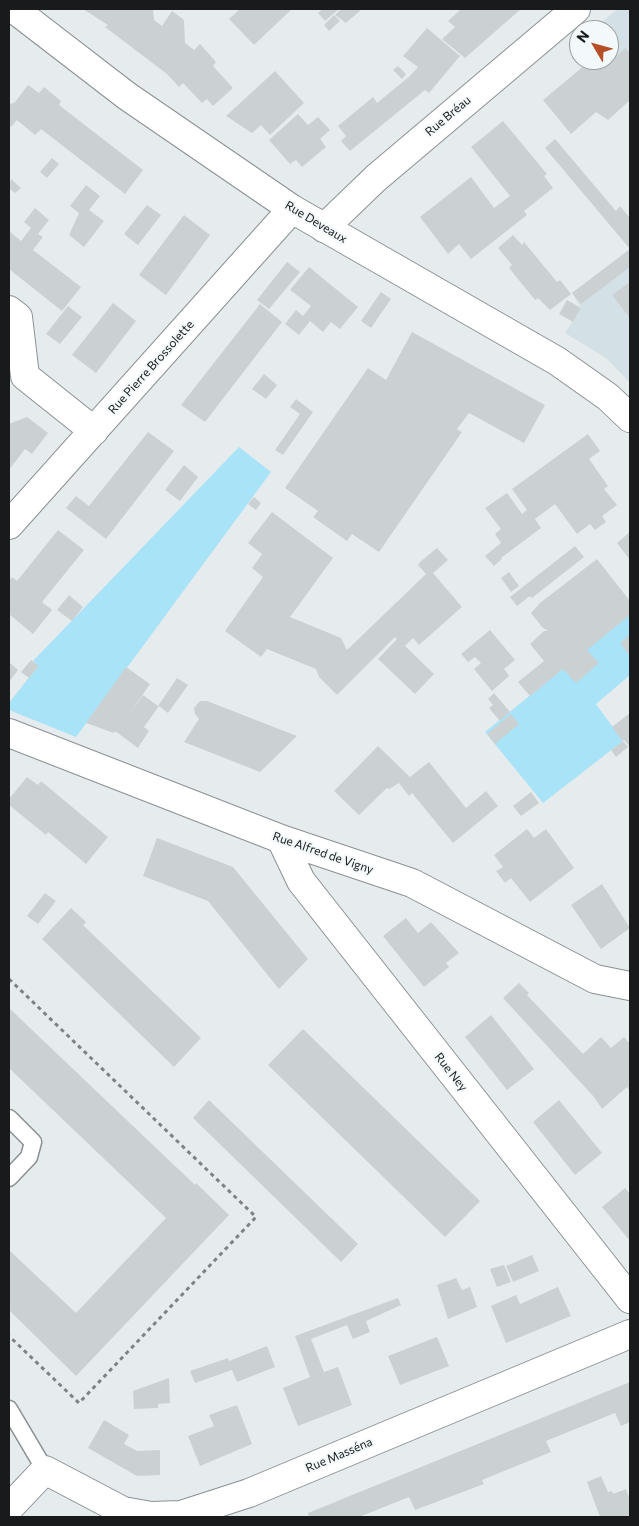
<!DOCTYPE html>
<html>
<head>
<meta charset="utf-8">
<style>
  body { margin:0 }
  #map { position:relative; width:639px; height:1526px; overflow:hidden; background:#e6ecee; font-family:Commissioner,sans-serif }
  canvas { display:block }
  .frame { position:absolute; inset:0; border:10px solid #181a1b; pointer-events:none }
  .north { position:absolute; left:569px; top:20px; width:50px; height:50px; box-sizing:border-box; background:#f3f9fb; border:1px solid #9ba0a1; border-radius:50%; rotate:307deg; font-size:14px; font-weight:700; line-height:20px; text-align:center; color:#181a1b }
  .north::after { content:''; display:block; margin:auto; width:18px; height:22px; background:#b64f27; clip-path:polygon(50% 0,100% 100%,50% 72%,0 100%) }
</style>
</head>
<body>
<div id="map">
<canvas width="639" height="1526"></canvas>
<div class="frame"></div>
<div class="north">N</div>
</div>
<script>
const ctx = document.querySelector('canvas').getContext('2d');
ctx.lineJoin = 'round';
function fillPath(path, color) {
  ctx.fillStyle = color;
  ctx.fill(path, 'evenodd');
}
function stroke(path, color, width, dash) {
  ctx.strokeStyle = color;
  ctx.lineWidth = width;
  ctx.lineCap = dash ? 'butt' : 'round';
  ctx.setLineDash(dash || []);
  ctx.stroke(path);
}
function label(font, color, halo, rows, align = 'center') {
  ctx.font = font + ' Commissioner,sans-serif';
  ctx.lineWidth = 4;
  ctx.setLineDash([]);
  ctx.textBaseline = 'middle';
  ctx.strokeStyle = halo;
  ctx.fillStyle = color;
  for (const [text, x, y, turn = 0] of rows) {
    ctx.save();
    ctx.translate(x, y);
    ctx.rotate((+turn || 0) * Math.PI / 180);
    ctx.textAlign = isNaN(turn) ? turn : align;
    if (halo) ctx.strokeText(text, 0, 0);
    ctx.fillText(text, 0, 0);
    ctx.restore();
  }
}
fillPath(new Path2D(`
  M618,9H630V96L594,60H609V30H592Z
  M630,249V383L606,358L565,333L581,308L572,293Z`), '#d3e1e6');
fillPath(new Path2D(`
  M239,447L271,472L76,737L9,710V703L38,666L33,661Z
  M630,614V675L596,704L623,741L543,803L485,732Z`), '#a8e3f7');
fillPath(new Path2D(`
  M83,9H153L154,20L162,26L172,11L184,20L185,43L194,50L200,44L216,62L213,66L233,88L213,106L207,99L202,103L183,83L179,87L167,74L105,27L108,25Z
  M240,9H292L254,45L229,19Z
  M323,9H339L325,21L318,13Z
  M341,9H362L346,23L335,15Z
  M461,9H521L465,58L442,39L455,27L448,21Z
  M334,15L340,21L329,31L324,25Z
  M427,28L460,56L429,93L425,90L350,151L341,141L346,136L338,126L373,97L377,103L410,76L418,67L403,56Z
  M625,48L630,53V100L608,120L596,112L571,134L543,100L591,60H596L604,68Z
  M398,66L406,74L402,79L393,70Z
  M275,71L304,103L270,135L261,125L252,133L226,116Z
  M28,85L39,93L44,87L61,101L59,105L143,170L125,194L41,129L35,135L17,120L11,127L9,125V102L11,104L15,102Z
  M298,114L308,125L318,117L330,130L320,139L326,147L302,167L296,160L290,164L269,140Z
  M503,121L547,174L544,176L553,188L524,211L527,215L471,259L459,244L448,254L420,217L471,177L494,208L510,196L471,147Z
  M555,139L616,211L620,206L630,218V267L581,304L572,293L630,249L545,148Z
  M52,158L59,164L47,178L40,172Z
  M11,179L21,188L15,193L9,188Z
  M86,185L100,196L89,210L104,221L84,247L69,235L79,213L70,206Z
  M147,205L161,215L138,245L124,234Z
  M35,208L49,220L38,234L43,237L33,250L81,287L62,311L9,269V231L21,241L31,228L24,222Z
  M184,215L210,235L166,295L139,275Z
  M513,235L522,245L524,242L557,282L560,280L571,294L550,310L538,298L535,300L509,268L512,265L498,248Z
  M287,262L300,272L269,309L257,300Z
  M309,267L358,307L340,329L331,322L323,332L310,321L299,335L285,324L296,310L303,316L311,306L290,290Z
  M630,282V318L612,295Z
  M381,292L391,299L371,328L361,321Z
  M567,300L581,308L573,322L559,314Z
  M113,303L136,321L96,373L72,355Z
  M260,304L282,322L205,422L181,405Z
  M68,306L82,317L60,344L46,334Z
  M412,332L545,405L524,443L469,413L457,429L462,432L379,552L352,534L347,541L313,517L318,511L285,488L368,368L386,380Z
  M264,374L277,385L266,399L252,389Z
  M296,399L313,412L283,455L275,450L300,414L290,407Z
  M27,417L48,433L32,454L25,449L9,470V424Z
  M148,432L174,451L106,539L66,508L76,496L89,506Z
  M588,434L600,451L589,459L608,486L604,489L617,505L602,516L606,522L595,530L590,524L577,534L555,504L535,519L541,528L501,558L502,559L494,566L485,556L501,543L495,534L501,529L485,508L507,493L522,514L527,510L512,489Z
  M184,465L198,477L180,501L165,490Z
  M254,497L261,503L256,510L248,504Z
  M272,512L333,558L290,617L341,638L347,650L426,574L418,565L420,562L437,548L448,560L433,573L462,607L419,645L413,638L405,646L434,674L415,694L378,659L397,639L395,637L337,695L319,677L316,669L267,649L261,657L225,631L263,577L252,568L262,554L248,543Z
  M58,530L84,550L42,602L52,610L33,634L9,614V581L12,577L17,581Z
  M630,532V560L617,543Z
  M575,546L584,557L532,598L530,596L517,606L510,597Z
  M597,559L630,601V615L587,650L599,663L576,683L563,669L530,696L518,682L544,661L530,644L544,631H548L542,627L531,613L540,603Z
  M509,572L519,586L511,592L501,578Z
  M69,595L83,607L72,621L57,610Z
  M490,630L515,660L504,669L509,676L492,691L474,669L481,663L475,657L468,662L461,654Z
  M630,635V656L620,643Z
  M31,660L39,666L29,678L21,672Z
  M9,662L18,670L9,682Z
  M126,667L150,684L129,714L143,695L158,706L177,678L188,685L168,713L159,706L144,727L149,731L138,748L115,731L114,733L86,723Z
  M494,693L510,712L500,721L489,708L493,705L488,699Z
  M200,701H207L297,736L260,772L184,742L199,719L195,714L194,708Z
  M630,713V747L624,740L622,741L612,727Z
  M511,714L519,724L495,744L487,734Z
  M623,741L628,747L616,757L611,750Z
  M378,746L410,777L429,762L466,808L486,791L498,806L453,843L412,793L409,796L399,783L389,789L387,788L359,815L334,791Z
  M27,777L38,785L41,781L108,837L86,864L48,832L46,835L9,805V799Z
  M531,792L539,803L521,816L513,806Z
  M527,829L534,838L546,829L574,868L530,902L511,878L505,883L496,871L503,867L494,855Z
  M157,838L233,867L308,959L279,989L208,901L143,876Z
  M602,884L630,928L601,949L571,905Z
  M45,893L56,901L38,924L27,916Z
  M71,908L86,922L83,925L201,1038L174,1067L42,939Z
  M406,918L418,933L431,922L459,953L446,963L449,967L424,987L383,936Z
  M519,983L529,993L527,995L583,1054L601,1037L611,1048L624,1037L630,1044V1091L627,1087L602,1109L594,1097L503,998Z
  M9,1008L195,1185L196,1183L229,1215L76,1376L9,1310V1250L76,1313L166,1218L9,1068Z
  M491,1015L534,1069L507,1090L465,1037Z
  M303,1029L480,1201L445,1237L268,1065Z
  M209,1100L358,1244L341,1262L193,1118Z
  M559,1100L602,1153L575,1175L533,1122Z
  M625,1188L630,1194V1241L602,1207Z
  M532,1255L539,1271L513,1282L506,1266Z
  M504,1265L511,1282L497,1287L490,1269Z
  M456,1278L462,1290L470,1287L477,1307L448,1319L437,1285Z
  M558,1287L571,1316L506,1343L491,1306L516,1295L520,1304Z
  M398,1298L401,1305L366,1321L370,1332L353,1339L347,1325L311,1339L324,1372L338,1367L352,1405L298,1426L283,1388L310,1377L295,1336Z
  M437,1337L449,1366L400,1385L388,1356Z
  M267,1346L275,1367L237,1382L232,1370L195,1383L190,1371L228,1358L229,1361Z
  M169,1378L170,1403L158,1404V1408L134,1409L133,1391Z
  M630,1382V1422L621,1426L615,1413L546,1441L551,1452L482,1480L484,1484L415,1510L409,1497L359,1517H309L308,1513Z
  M237,1405L252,1444L200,1466L188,1436L214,1426L209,1415Z
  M104,1420L129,1435L124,1444L137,1451L160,1450V1475L137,1476L88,1448Z
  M601,1476L608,1492L612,1491L613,1494L626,1489L630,1500V1515L625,1517H600L587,1482Z`), '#cbd1d3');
const service = new Path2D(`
  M9,1118L33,1142L29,1157L9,1178
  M9,1409L45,1470`);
const minor = new Path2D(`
  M324,228L376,178L576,9
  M9,310L18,317L25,376L94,431
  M9,525L292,209
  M9,733L281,839L412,883L595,979L630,986
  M281,839L301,881L630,1299
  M9,1508L45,1470L123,1511L151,1516L181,1515L249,1493L630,1334`);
const tertiary = new Path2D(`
  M14,9L127,96L292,209L557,361L608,397L630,418`);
stroke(service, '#8b9192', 19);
stroke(minor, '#8b9192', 30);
stroke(tertiary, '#8b9192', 30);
stroke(new Path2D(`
  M9,979L256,1217L79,1403L9,1336`), '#7e8284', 3, [4, 4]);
stroke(service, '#fff', 16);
stroke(minor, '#fff', 28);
stroke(tertiary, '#fff', 28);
label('12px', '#181a1b', '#f3f9fb', [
  ["Rue Bréau",448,116,-40],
  ["Rue Deveaux",316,222,31],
  ["Rue Pierre Brossolette",151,367,-48],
  ["Rue Alfred de Vigny",323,853,19],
  ["Rue Ney",451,1072,52],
  ["Rue Masséna",339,1455,-23]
]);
</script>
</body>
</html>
